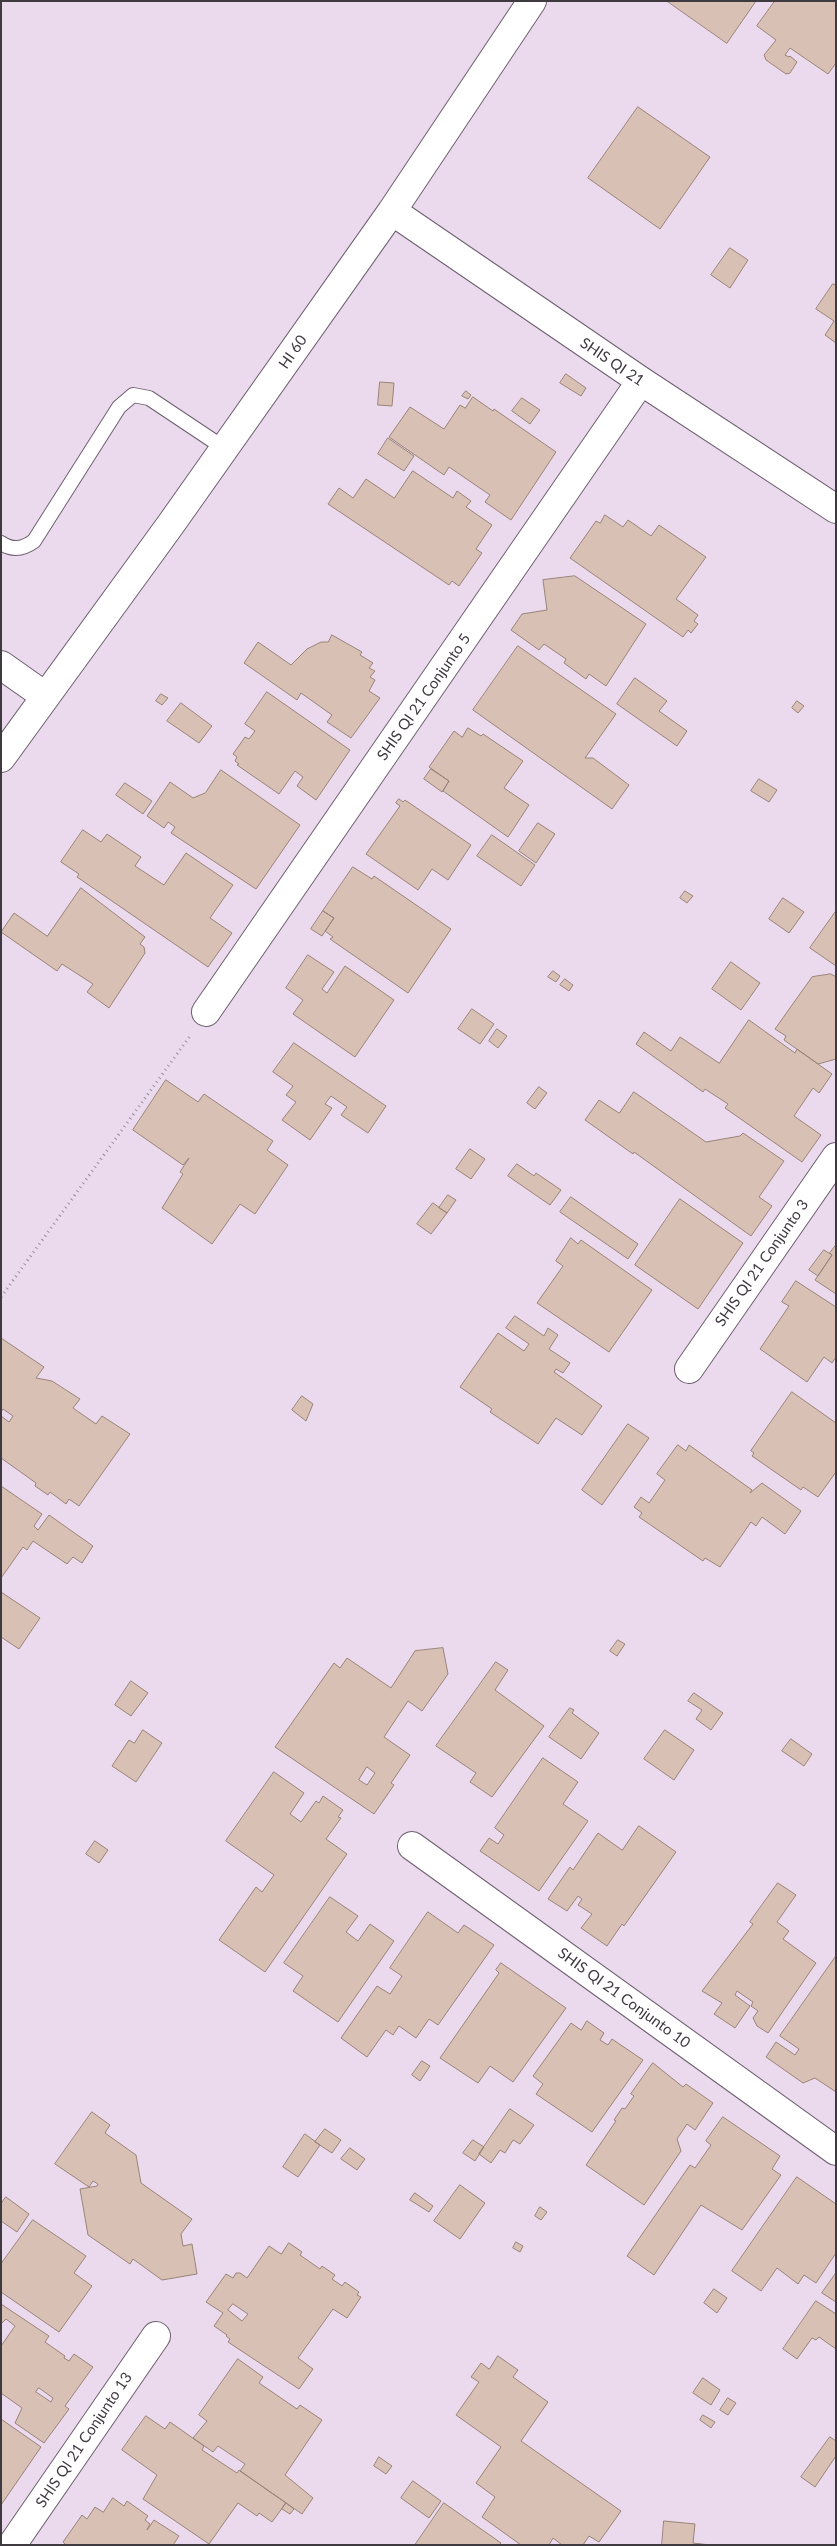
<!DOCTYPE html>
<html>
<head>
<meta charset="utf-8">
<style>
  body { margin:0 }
  #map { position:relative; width:837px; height:2546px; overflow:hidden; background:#ebdaed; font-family:Lato,sans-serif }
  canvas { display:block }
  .frame { position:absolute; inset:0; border:2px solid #3f3940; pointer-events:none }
</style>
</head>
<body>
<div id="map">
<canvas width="837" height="2546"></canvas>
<div class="frame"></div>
</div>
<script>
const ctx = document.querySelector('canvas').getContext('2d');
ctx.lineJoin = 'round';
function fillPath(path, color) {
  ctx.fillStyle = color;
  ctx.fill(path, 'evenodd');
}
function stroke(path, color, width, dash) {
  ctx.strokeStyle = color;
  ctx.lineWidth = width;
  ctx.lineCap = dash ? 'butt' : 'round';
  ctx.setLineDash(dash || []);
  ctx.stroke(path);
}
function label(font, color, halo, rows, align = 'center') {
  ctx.font = font + ' Lato,sans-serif';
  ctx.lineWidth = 4;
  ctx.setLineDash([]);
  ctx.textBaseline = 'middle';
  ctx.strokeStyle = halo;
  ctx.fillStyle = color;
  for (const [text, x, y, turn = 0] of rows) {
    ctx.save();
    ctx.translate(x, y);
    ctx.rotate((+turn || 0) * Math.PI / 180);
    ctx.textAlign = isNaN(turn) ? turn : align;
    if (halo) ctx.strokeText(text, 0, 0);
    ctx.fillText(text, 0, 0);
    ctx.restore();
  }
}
const building = new Path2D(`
  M667,1H756L727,43Z
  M775,1H836V63L828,74L790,48L785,55L789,57L790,56L797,62L790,73L786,74L766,60L764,55L776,40L757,26Z
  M638,107L710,157L660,229L588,178Z
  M730,248L748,260L730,288L711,275Z
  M833,284L836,285V343L825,335L834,321L816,309Z
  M566,374L586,388L581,396L560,383Z
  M380,382L394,383L392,406L378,405Z
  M466,391L471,395L468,399L462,396Z
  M473,397L493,411L494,409L556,452L511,520L485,502L490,495L449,467L444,475L389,437L410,407L444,429L460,405L465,408Z
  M522,398L540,410L530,424L512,411Z
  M388,438L414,456L404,471L378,454Z
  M413,471L453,498L457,491L471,501L466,507L492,525L476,549L482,553L459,586L452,581L449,585L328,504L339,488L353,498L366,479L394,498Z
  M605,515L623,527L628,520L651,536L659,525L706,557L676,599L698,615L694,621L698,624L691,633L688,630L683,637L570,558L596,521L600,523Z
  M575,576L646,624L606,686L589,674L586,679L564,663L566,659L544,644L539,650L511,630L522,614L547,610L543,580Z
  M332,635L362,652L360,655L373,663L369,668L375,671L370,677L375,680L369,691L380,698L351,738L327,722L332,715L301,693L297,700L244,663L258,642L291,665L307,649L321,642H328Z
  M518,646L616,714L585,758H593L629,785L612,809L473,710Z
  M635,678L667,701L659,711L687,731L677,746L617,704Z
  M267,692L350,750L316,800L297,786L303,777L295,771L279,794L237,765L239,764L235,761L237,757L233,754L245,737L249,739L255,731L245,724Z
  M161,694L168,698L162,705L156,701Z
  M797,701L804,706L798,713L792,708Z
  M181,703L212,726L199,743L167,721Z
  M468,728L481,736L483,734L523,761L504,788L529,805L508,837L443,791L449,781L429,767L454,731L462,737Z
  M431,769L449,781L442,792L424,779Z
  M221,770L300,825L256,889L171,833L175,827L168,822L164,828L147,816L170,782L193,798L205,793Z
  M759,779L777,790L769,802L751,791Z
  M125,783L152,801L143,814L116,795Z
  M399,799L403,802L405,800L471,845L448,880L432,869L418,890L366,854L400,806L396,803Z
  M538,823L555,834L536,863L519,851Z
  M83,830L101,842L107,834L141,857L135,866L164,885L186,853L233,885L210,918L232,933L208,967L77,877L79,874L61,862Z
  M492,835L535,865L521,886L477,856Z
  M353,867L372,879L374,876L451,929L408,993L330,939L333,937L325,931L334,918L323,911Z
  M81,888L145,937L140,944L144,947L145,953L109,1008L87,992L93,984L62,964L57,971L1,932L14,913L47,936Z
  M685,891L693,896L687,903L680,898Z
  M783,898L804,912L789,933L769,919Z
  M323,911L334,918L322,936L311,929Z
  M836,911V966L810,948Z
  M308,955L334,972L322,989L327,993L345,966L394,1000L355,1057L293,1014L303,1000L286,988Z
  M731,962L760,983L741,1010L712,989Z
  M553,971L560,976L556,982L548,977Z
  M831,974L836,977V1059L818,1064L784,1040L786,1036L775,1029L812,977Z
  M565,979L573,985L569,991L560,985Z
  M472,1009L494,1024L480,1044L458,1029Z
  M749,1020L795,1053L797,1049L832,1074L819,1093L813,1088L794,1116L821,1135L802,1162L725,1108L728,1104L705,1089L703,1092L636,1044L644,1032L671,1051L680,1037L719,1063Z
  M497,1029L507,1036L498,1048L489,1041Z
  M294,1043L386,1106L368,1133L341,1115L347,1107L331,1096L325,1104L332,1108L310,1140L282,1120L296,1102L286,1095L293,1086L273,1072Z
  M166,1080L198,1102L204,1094L273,1141L267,1150L288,1165L255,1214L240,1204L212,1244L162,1208L183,1174L180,1172L189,1158L183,1165L133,1130Z
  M539,1087L547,1093L535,1109L527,1103Z
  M634,1092L706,1142L740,1136L743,1133L784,1161L759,1197L772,1206L751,1236L634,1152L633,1154L585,1120L599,1100L619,1113Z
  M470,1149L485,1159L471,1179L456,1169Z
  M517,1164L534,1176L536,1173L561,1190L550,1205L508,1176Z
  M448,1195L456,1200L447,1213L439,1208Z
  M571,1197L638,1244L628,1259L560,1212Z
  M680,1199L743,1243L698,1309L635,1265Z
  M433,1203L447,1213L431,1234L417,1224Z
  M571,1238L578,1244L581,1240L652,1290L609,1352L537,1303L563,1266L556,1261Z
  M836,1245V1294L815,1280L832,1255L830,1253Z
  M824,1250L832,1255L818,1276L809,1270Z
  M796,1281L836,1307V1357L832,1363L824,1357L807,1382L760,1349L789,1306L782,1302Z
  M515,1316L544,1336L548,1328L558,1335L549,1349L570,1363L563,1373L556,1369L554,1372L602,1406L582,1435L556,1418L538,1444L490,1412L492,1409L460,1387L498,1333L524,1351L529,1344L506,1328Z
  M1,1338L44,1367L36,1378L52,1381L80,1399L73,1408L96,1424L102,1416L130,1434L79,1506L69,1499L66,1504L50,1492L48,1495L35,1486L36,1483L1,1458V1416L9,1422L13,1416L3,1409L1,1412Z
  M792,1392L836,1423V1472L818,1497L803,1487L801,1490L752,1456L754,1453L751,1451Z
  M302,1396L313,1404L306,1421L292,1410Z
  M628,1424L649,1438L602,1505L582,1490Z
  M678,1445L686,1451L689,1445L752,1490L750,1493L762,1483L801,1511L785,1534L762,1517L756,1526L751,1522L720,1567L705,1558L703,1561L639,1517L642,1513L634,1507L641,1497L649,1503L665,1480L657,1474Z
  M1,1486L42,1514L34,1526L38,1530L49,1515L93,1546L82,1563L73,1557L67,1564L33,1541L27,1550L23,1547L1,1578Z
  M1,1592L40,1618L19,1649L1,1637Z
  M618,1640L625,1644L617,1656L610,1651Z
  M443,1648L448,1674L422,1711L408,1701L384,1737L410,1755L391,1783L394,1785L374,1814L275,1747L334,1663L340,1668L347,1658L391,1688L415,1651ZM367,1767L375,1773L367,1785L359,1780Z
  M496,1662L508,1670L495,1690L544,1726L492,1797L470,1782L476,1773L436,1746Z
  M131,1681L148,1693L131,1716L115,1705Z
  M694,1693L723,1713L711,1730L696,1719L702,1710L688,1701Z
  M570,1708L574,1710L572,1713L599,1733L581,1759L549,1737Z
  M143,1730L162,1743L136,1782L112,1766L129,1740L134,1743Z
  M665,1730L694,1750L674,1780L644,1759Z
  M791,1739L812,1754L804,1766L782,1751Z
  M543,1758L578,1782L563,1804L588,1821L539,1891L480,1851L489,1838L498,1844L504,1835L495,1828Z
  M274,1772L304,1793L290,1814L301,1822L316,1801L319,1803L323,1796L343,1810L338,1817L341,1818L326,1839L347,1854L265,1972L219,1940L256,1887L262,1892L274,1875L226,1841Z
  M639,1826L676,1852L624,1926L622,1924L607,1946L581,1928L592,1914L578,1905L582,1899L578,1896L567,1911L548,1899L570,1867L573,1870L598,1833L622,1850Z
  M95,1841L108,1850L99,1863L86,1854Z
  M778,1883L796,1895L777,1922L789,1931L783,1939L816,1963L768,2033L757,2026L753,2018L758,2011L751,2006L753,2002L737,1991L735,1995L750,2006L735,2028L714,2014L722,2003L702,1991L753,1924L750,1922Z
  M330,1897L358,1916L346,1932L358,1941L370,1924L394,1941L338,2022L293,1991L303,1976L284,1963Z
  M428,1912L458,1933L464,1925L494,1945L438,2025L429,2019L416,2038L399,2026L393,2035L386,2030L367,2057L341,2038L377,1986L390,1994L402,1976L390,1968Z
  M836,1956V2092L815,2078L803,2083L766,2057L776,2042L795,2055L799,2049L780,2036Z
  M501,1963L566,2008L513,2082L490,2066L478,2083L440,2058L499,1973L496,1970Z
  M587,2021L604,2033L600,2040L608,2045L612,2039L643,2060L592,2132L536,2094L543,2084L533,2076L571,2023L581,2030Z
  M422,2061L430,2066L420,2081L412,2075Z
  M653,2063L683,2087L686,2084L713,2103L695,2130L687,2124L677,2139L681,2151L644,2205L586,2165L616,2121L614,2120L622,2108L625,2109L634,2096L631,2094Z
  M510,2109L534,2125L520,2144L513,2140L505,2153L500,2150L491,2163L479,2154Z
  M92,2112L110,2125L105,2133L136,2155L141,2183L192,2219L181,2234L183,2246L192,2244L197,2274L162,2280L133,2259L130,2264L88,2235L80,2189L97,2186L98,2184L93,2181L89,2187L55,2164Z
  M723,2117L780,2156L772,2169L781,2175L742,2230L701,2205L654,2275L627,2256L690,2165L695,2168L711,2145L706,2141Z
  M325,2129L341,2140L332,2153L315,2142Z
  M305,2134L320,2145L298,2177L283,2167Z
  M473,2140L484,2147L475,2161L463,2153Z
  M350,2148L365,2159L357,2170L341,2159Z
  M797,2177L836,2204V2253L816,2283L804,2275L798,2284L777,2268L761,2291L732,2271Z
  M460,2185L485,2203L460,2239L434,2221Z
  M415,2193L433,2206L429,2212L410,2200Z
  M6,2197L29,2214L17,2232L1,2221V2204Z
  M540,2207L547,2212L541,2220L535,2216Z
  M33,2220L86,2256L74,2273L92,2286L59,2332L1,2292V2264Z
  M516,2242L523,2246L520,2252L513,2248Z
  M289,2243L302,2252L300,2255L320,2269L322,2266L335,2275L332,2279L342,2286L345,2282L359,2292L357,2295L361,2297L347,2318L333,2309L298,2358L313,2369L299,2389L228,2342L230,2339L226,2336L227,2335L214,2326L223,2313L206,2302L226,2274L233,2278L236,2273H240L247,2278L269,2246L281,2254ZM233,2304L248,2314L242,2321L228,2310Z
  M836,2273V2302L822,2293Z
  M714,2289L727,2298L717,2313L704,2303Z
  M816,2301L836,2314V2349L819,2337L816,2340L812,2338L797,2359L783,2349Z
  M1,2304L49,2336L45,2342L65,2356L64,2358L69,2361L74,2354L93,2367L65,2406L69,2409L44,2443L15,2423L22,2408L1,2393V2346L15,2326L6,2319L1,2324ZM39,2388L53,2398L51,2402L36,2392Z
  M498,2356L518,2370L513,2377L548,2402L521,2441L621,2511L599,2542L589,2536L583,2545H562L553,2538L549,2545H521L482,2517L495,2497L476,2483L501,2447L456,2415L479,2382L471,2377L481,2363L489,2369Z
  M238,2359L263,2377L259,2383L297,2409L300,2405L322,2420L285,2475L313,2498L302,2514L240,2471L245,2464L218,2446L213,2452L193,2438L207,2421L199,2415Z
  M703,2378L720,2390L711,2405L693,2393Z
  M728,2398L736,2403L728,2415L720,2410Z
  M703,2415L715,2422L711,2428L700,2420Z
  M146,2416L165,2429L170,2422L204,2446L202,2450L237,2473L239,2470L286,2503L272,2522L259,2513L257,2516L238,2503L209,2544L143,2499L157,2475L122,2450Z
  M1,2419L41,2447L1,2505Z
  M830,2437L836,2441V2456L815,2487L801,2477Z
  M379,2457L392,2466L386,2474L374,2466Z
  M413,2481L441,2501L429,2518L401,2498Z
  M113,2498L124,2506L127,2501L148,2516L145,2520L150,2524L147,2530L154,2520L179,2536L173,2545H66L63,2542L82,2515L87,2519L95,2507L103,2512Z
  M286,2503L294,2509L290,2514L282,2509Z
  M444,2503L501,2543L499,2545H415Z
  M664,2521L695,2524L693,2543L710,2545H662Z`);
fillPath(building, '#d8c0b5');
stroke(building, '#998378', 1);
const lane = new Path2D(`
  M1,543C13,551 23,549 34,541L119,407L133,395L149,398L224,448`);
const street = new Path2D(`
  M392,211L641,381L836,509
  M1,665L45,696
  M1,758L171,524L392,211L532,1
  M206,1012L641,381
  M689,1369L836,1157
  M412,1846L836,2151
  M12,2545L156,2336`);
stroke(lane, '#6e5f70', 16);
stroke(street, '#6e5f70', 30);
stroke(new Path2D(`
  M1,1297L190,1036`), '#9a8f9c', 3, [1, 4]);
stroke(lane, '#fff', 14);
stroke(street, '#fff', 28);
label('15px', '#3f3940', '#fff', [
  ["HI 60",293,352,-55],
  ["SHIS QI 21",612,362,34],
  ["SHIS QI 21 Conjunto 5",424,697,-55],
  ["SHIS QI 21 Conjunto 3",762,1263,-55],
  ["SHIS QI 21 Conjunto 10",624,1998,36],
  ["SHIS QI 21 Conjunto 13",84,2440,-56]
]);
</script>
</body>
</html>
